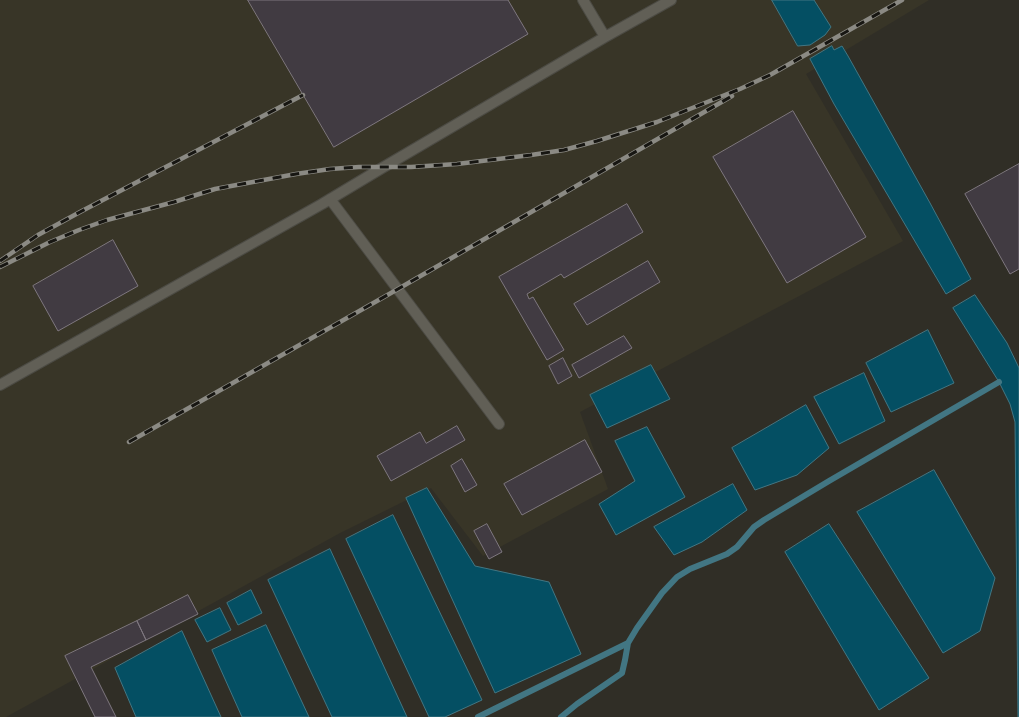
<!DOCTYPE html>
<html>
<head>
<meta charset="utf-8">
<style>
  body { margin:0 }
  canvas { display:block; background:#302e26 }
</style>
</head>
<body>
<canvas width="1019" height="717"></canvas>
<script>
const ctx = document.querySelector('canvas').getContext('2d');
ctx.lineJoin = 'round';
function fillPath(path, color) {
  ctx.fillStyle = color;
  ctx.fill(path, 'evenodd');
}
function stroke(path, color, width, dash) {
  ctx.strokeStyle = color;
  ctx.lineWidth = width;
  ctx.lineCap = dash ? 'butt' : 'round';
  ctx.setLineDash(dash || []);
  ctx.stroke(path);
}
fillPath(new Path2D(`
  M0,0H929L806,74L903,241L580,412L608,489L483,556L431,488L340,533L6,717H0Z`), '#383527');
const water = new Path2D(`
  M772,0H814L831,27L825,35L810,45L798,46Z
  M832,46L834,50L842,46L848,56L930,203L971,279L946,294L834,104L810,59Z
  M975,295L1007,343L1019,368V717H1018L1015,422L1010,404L999,382L953,308Z
  M928,330L954,383L891,412L866,363Z
  M651,365L670,399L607,428L590,395Z
  M864,373L885,421L839,444L814,397Z
  M806,405L829,448L797,475L755,490L732,448Z
  M647,427L685,497L616,535L599,504L635,481L615,441Z
  M934,470L995,578L980,631L943,653L857,512Z
  M733,484L747,510L702,542L674,555L654,527Z
  M427,488L475,566L549,582L581,654L495,693L406,498Z
  M393,515L482,700L445,717H429L346,539Z
  M829,524L929,678L879,710L785,552Z
  M330,549L407,717H332L268,580Z
  M251,590L262,613L238,625L227,603Z
  M220,608L231,630L207,642L195,620Z
  M266,625L309,717H242L212,650Z
  M182,631L221,717H136L115,668Z`);
fillPath(water, '#044f63');
stroke(water, '#427683', 1);
stroke(new Path2D(`
  M478,717L628,643
  M561,717L577,704L622,673L625,660L628,643L637,628L662,593L677,577L690,569L727,554L737,547L754,527L764,520L829,481L999,382`), '#427683', 6);
const building = new Path2D(`
  M248,0H508L528,34L334,147Z
  M793,111L866,237L787,283L713,157Z
  M1019,164V269L1010,274L965,194Z
  M627,204L643,232L564,278L561,274L527,294L529,299L533,297L564,350L547,360L499,277Z
  M113,240L138,286L58,331L33,286Z
  M648,261L660,282L587,325L574,304Z
  M624,336L632,348L579,378L572,365Z
  M563,358L572,376L558,384L549,366Z
  M457,426L465,440L391,481L377,456L420,432L426,443Z
  M585,440L602,472L522,515L504,484Z
  M462,459L477,485L465,492L451,466Z
  M487,524L502,552L489,559L474,531Z
  M188,595L198,614L146,640L137,621Z
  M137,621L146,640L91,667L116,717H95L65,656Z`);
fillPath(building, '#413b42');
stroke(building, '#7e777f', 1);
const minor = new Path2D(`
  M583,0L605,37
  M330,199L499,424
  M0,385L322,204L382,168L605,37L671,0`);
stroke(minor, '#4c4b44', 12);
stroke(minor, '#615f56', 10);
const rail = new Path2D(`
  M0,261L38,235L80,212L303,95
  M0,267L50,242L79,230L107,220L174,202L215,189L296,174L330,169L359,167H411L457,164L531,155L564,150L597,141L657,122L740,89L770,75L837,37L902,0
  M129,442L398,289L732,96`);
stroke(rail, '#8b8a84', 4.5);
stroke(rail, '#171612', 3, [9]);
</script>
</body>
</html>
